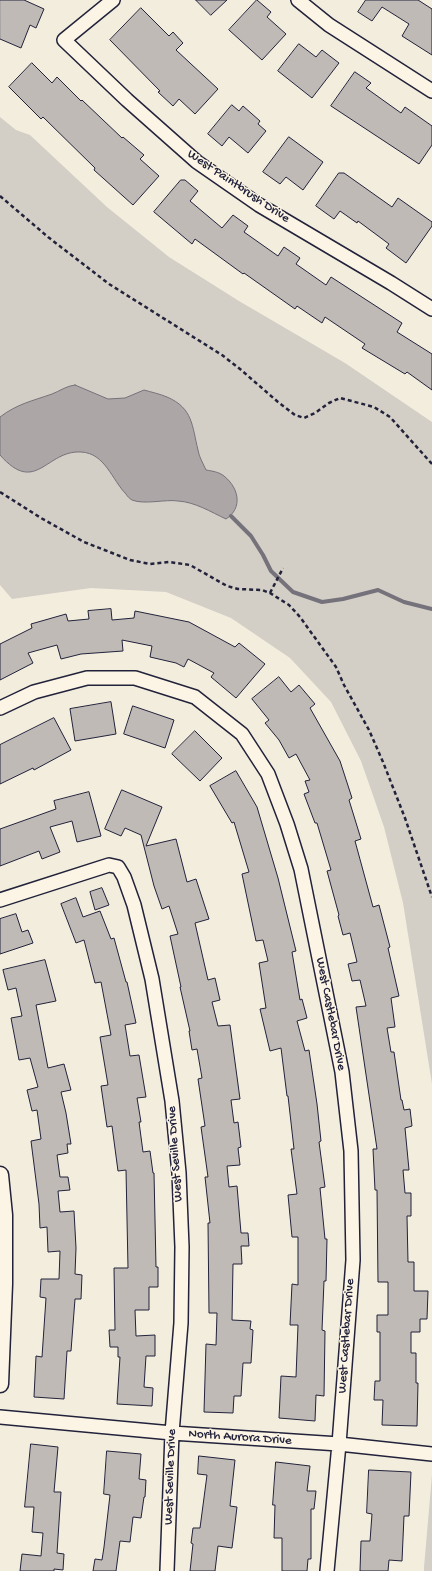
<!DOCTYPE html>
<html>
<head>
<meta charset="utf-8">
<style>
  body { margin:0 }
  canvas { display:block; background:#f3edde }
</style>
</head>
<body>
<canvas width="432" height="1571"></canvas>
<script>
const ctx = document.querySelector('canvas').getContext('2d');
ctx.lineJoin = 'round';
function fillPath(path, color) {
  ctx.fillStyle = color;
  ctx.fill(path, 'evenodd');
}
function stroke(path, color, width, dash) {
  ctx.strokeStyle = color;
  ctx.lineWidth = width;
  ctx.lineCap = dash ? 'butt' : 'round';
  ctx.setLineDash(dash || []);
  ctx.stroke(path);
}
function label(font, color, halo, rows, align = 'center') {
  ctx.font = font + ' "Gochi Hand",sans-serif';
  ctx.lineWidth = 3;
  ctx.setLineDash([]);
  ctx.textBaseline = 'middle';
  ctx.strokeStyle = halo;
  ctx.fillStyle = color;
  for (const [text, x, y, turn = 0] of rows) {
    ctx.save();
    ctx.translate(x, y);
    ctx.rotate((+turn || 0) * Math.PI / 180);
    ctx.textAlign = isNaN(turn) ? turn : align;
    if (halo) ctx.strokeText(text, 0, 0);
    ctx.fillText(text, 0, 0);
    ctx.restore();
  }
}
fillPath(new Path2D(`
  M0,117L16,130L30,135L107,207L169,257L239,301L345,363L432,422V1084L403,903L384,827L361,761L331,702L290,658L231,618L166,592L91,588L12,599L0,585Z
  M432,1475V1571H424V1567Z`), '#d4cfc6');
const water = new Path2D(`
  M75,385L108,399L125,398L144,390C151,392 160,394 167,397C193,408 192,426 198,450C199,457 203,463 206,470C212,471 219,472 224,476C239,488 243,508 226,519C211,512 195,502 178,501C166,499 144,505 132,500C130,499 127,496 126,494C112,480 105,453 81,452C46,450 36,496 0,455V417C17,404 32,401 52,394C60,391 66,386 75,385Z`);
fillPath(water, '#aca7a6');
stroke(water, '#75727b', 1);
stroke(new Path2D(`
  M231,516L251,536L263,555L271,571L293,592L322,602L343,599L378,590L404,602L432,609`), '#75727b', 4);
const building = new Path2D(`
  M0,0H24L44,9L36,28L30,25L21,48L0,39Z
  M196,0H227L211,15Z
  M257,0L271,12L267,17L286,34L262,60L229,30Z
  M366,0H418L432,9V55L402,36L409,24L382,7L372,21L358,12Z
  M141,8L169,36L173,32L183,43L176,50L218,89L195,114L179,99L173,106L158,92L160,91L110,40Z
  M299,44L316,57L322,50L339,63L312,98L278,71Z
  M32,63L52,83L57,77L81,101L82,100L122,138L123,137L144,155L140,159L159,176L133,205L94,170L95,168L43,117L41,119L9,87Z
  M355,72L371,83L366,88L401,113L405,107L432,126V145L419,164L331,106Z
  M232,105L239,111L243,106L260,121L258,124L266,131L248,153L229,137L222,146L208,134Z
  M289,137L323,162L303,190L286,177L280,184L263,172Z
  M339,173H344L392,207L398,198L432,222V226L406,263L386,248L389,244L358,221L357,223L340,211L334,219L316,206Z
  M181,180H185L198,191L190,201L222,228L233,215L248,226L244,232L278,256L284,247L300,258L296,264L326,285L331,277L402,323L397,332L432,354V390L407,372L405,374L362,348L365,344L325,317L322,323L297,306L295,309L244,273L243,274L195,239L192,244L154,212Z
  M111,609L112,620L134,618L135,611L189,622L235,647L239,643L265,664L236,698L211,677L214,673L188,659L184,667L176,663L150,657L152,646L122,640L123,651L81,654L61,659L57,645L28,653L33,663L0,680V644L32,628L31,624L66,614L68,621L89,619L88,611Z
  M279,677L291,692L299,685L315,704L310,708L340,761L352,798L349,800L361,839L355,841L373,907L379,905L390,947L388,948L399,996L391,998L395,1027L387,1028L391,1052H394L401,1100H402L404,1110L410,1109L412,1126L405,1128L409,1170H403L405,1193H411V1216H407L408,1262H414V1291H428L427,1319H420V1332H411V1353H416V1383H418L417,1426L382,1425L383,1400H374L375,1381H380V1332H377V1315H388V1282H378L377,1190H375L373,1149H377L356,1007L366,1006L360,980L352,981L348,964L357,962L350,933L343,935L338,916L339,915L327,871L331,870L317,823H315L304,794L309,792L305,781L310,780L296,754L289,758L279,740L265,723L269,720L252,699Z
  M111,702L116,734L75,741L70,709Z
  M133,706L174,720L165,748L124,734Z
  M54,718L71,750L34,770L33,768L0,784V745Z
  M195,731L222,758L200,781L172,754Z
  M236,771L257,807L278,878L296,951L292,952L300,1000L302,999L307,1018L297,1021L305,1051L309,1050L317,1104L321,1141L319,1142L325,1187L320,1188L325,1239H327L326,1281H324L322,1330L325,1331L324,1396L316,1395L315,1421L279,1418L281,1376L296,1377L298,1325H290L292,1284L298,1285V1237H292L288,1195L297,1194L291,1149H294L288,1096H287L281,1048L270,1051L260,1009L266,1008L259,963L268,961L263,940L256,941L242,874L249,872L234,822L232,823L210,786Z
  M122,790L162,807L146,846L176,839L187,882L196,879L209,919L195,923L208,980L215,978L220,1000L212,1002L218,1026L230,1025L240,1099L231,1100L234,1123L238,1122L241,1147L238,1148L240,1165L227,1166L229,1187L237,1186L241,1233H248L249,1246H241L242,1264H233L232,1320L251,1321L250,1329L253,1330L251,1363H243L241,1396H234L233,1413L204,1412L206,1344L216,1345L217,1313H209L208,1223H210L205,1177H208L201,1127L205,1126L198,1079L202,1078L197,1049L192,1050L189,1031H190L180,987H181L170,936L178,934L169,906L162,909L154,886L141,835L125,828L121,836L105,829Z
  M89,792L101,836L77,842L72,821L50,827L60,852L42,859L39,851L0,866V829L56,809L54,801Z
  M102,888L109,905L95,910L90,892Z
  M76,898L83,917L100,911L111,939L114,938L126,982H127L136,1023L125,1025L130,1056L139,1055L146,1097L137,1098L141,1122H139L143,1152L150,1151L153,1173H154L156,1267H158V1287H149V1310H135L136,1336L155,1335V1356H146L144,1387L153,1388L152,1406L117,1404L120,1357H118V1347H110L109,1330H115L114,1268H128L126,1170L118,1171L112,1126L107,1127L101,1086L108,1085L100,1037L111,1035L101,982L95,983L84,940L76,943L61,904Z
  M16,914L22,932L28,930L33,943L0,954V919Z
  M45,960L56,1001L36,1005L48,1068L64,1064L71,1090L61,1092L66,1113L71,1144H67L68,1153L57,1155L60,1177H68L70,1190L58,1191L60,1212L74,1211L76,1248L75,1274L82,1275L81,1299H75L71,1351H67L64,1399L34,1397L36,1356L42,1357L46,1298L40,1297L41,1279H59L60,1251L48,1252L47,1227L40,1228L39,1204L31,1141L41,1139L37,1110L32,1111L27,1090L38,1087L30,1058L19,1060L11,1018L22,1016L16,988L8,990L3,970Z
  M31,1444L58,1447L54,1492H61L57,1553L64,1554L63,1570L54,1569V1571H20L22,1554L41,1556L43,1533L32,1532L34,1507H25Z
  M107,1451L141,1454L139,1479L146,1480L145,1497H144L141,1518L133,1517L130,1542L120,1541L116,1571H93L95,1559L102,1560L104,1547L110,1495L104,1494Z
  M199,1456L235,1460L230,1506L237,1507L232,1548L218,1546L215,1571H190L193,1544L191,1543L193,1528H200L207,1475L198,1474Z
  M276,1462L310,1466L307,1491H316L314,1509H311V1559H308L307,1571H282V1538H274L275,1505H273Z
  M369,1470L411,1472L409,1516H404L402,1561L389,1560L388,1571H360L361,1541H370L372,1514L367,1513Z`);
fillPath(building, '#bfbab6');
stroke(building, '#22223b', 1);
const minor = new Path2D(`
  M113,0L64,40L127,100L197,162L259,205L391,283L432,309
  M298,0L329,25L432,91
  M0,708L34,692L87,678H135L195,697L242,734L268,774L287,824L301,869L342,1072L351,1151L353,1260L339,1444L327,1571
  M0,900L109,865L118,867L124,877L134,905L152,979L172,1101L179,1173L182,1247L181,1323L172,1433L167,1571
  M0,1417L172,1433L339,1444L432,1454`);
const tertiary = new Path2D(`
  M0,1175L4,1215V1284L0,1384`);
stroke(minor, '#22223b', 16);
stroke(tertiary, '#22223b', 19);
stroke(new Path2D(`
  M0,196L48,237L109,284L222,355L240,369L278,402L295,415L304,418L315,413L329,403L340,398L374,407L390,417L432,464
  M0,492L41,518L84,542L130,560L150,564L169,562L190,565L227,586L238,589L262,590L270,593L289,605L300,617L336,667L344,685L369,730L383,762L405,818L432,897
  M270,593L283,568`), '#22223b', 2.5, [4, 3]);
stroke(minor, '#fcf5e5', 13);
stroke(tertiary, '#fcf5e5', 16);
label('13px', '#22223b', '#fcf5e5', [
  ["West Paintbrush Drive",238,187,34],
  ["West Castlebar Drive",330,1014,79],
  ["West Seville Drive",176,1154,-94],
  ["West Castlebar Drive",347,1336,-86],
  ["North Aurora Drive",240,1438,4],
  ["West Seville Drive",171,1477,-88]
]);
</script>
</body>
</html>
